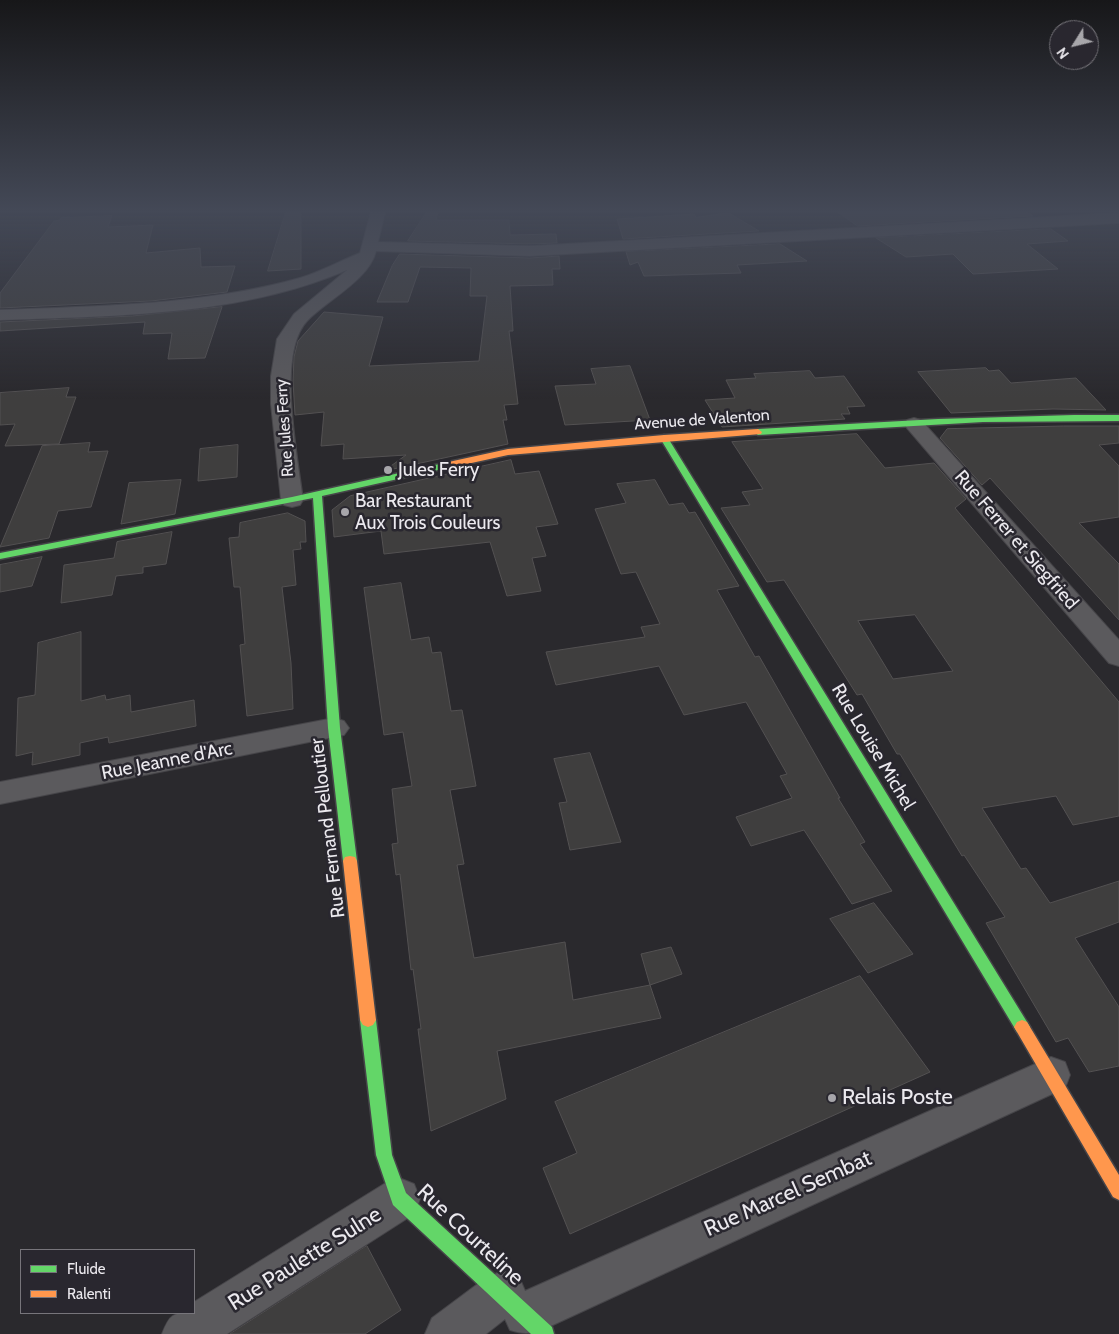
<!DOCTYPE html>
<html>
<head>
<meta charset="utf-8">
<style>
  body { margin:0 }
  #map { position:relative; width:1119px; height:1334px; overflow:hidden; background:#2a292d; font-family:Cabin,sans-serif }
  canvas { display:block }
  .legend { position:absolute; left:20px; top:1249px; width:175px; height:65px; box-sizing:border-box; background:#29272f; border:1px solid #77757b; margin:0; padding:6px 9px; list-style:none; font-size:15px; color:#ebe9ee }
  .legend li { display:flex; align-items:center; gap:10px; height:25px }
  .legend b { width:25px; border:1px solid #77757b }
  .north { position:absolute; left:1049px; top:20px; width:50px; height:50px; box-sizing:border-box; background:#29272f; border:1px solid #77757b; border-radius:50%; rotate:234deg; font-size:14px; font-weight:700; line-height:20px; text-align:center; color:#ebe9ee }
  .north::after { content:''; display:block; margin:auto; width:18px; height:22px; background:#a7a6aa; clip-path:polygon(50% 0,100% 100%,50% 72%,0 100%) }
</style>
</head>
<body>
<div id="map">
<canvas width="1119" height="1334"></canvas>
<ul class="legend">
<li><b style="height:6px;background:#63d668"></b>Fluide</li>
<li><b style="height:6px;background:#ff974d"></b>Ralenti</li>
</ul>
<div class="north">N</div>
</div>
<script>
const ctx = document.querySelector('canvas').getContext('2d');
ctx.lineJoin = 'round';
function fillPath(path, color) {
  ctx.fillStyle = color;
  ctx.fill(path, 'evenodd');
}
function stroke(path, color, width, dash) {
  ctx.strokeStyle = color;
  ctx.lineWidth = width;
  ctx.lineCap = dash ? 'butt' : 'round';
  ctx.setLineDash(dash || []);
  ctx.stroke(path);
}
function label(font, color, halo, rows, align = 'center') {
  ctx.font = font + ' Cabin,sans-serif';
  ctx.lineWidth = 5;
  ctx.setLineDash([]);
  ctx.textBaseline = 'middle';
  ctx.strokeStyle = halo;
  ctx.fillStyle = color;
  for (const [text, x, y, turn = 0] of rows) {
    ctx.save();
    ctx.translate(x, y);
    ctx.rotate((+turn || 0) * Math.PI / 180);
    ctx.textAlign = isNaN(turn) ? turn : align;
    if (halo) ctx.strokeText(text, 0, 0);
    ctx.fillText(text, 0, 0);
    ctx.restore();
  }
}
const building = new Path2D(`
  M286,212H301V269L268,271Z
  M427,212H438L436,220H509L510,235L556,234L557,243L530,244L408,241Z
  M838,212H1027L1033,216L858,226Z
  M729,213L759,231L623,239L617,219L694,214L696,217Z
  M112,216L108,227L153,225L146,253L200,248L201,267L235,266L227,292L151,301L0,308V293L54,221L60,220L61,218Z
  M1051,229L1068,241L1027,244L1058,269L973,274L953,254L906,257L876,238Z
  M780,244L807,261L737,265L741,273L644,276L638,262L630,265L626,252Z
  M400,254L530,258L559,256L560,269H552L553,285L510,286L513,331H509L518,404L504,405L507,420H503L508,444L384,471L406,455L343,459L344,444L321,446L324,412L295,415L293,381L294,357L298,341L324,312L383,317L369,366L479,361L487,296H470L471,268L420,267L408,302H377L392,266Z
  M222,307L205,358L168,359L172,333L143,334L145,322L0,331V322L132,316Z
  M630,366L650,420L565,425L555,386L596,384L591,369Z
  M986,368L989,371L999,370L1011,383L1076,378L1106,410L1053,409L951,413L918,372Z
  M810,371L815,378L844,376L865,406L847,407L850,414H841L845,419L722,427L705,400L735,398L726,380L756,378L754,374Z
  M69,388L66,397H76L59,444L5,446L15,424L0,425V393Z
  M1064,426H1119V443L1099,445L1119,466V517L1079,523L1119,564V620L990,478L982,485L940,438L947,429Z
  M857,434L885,468L934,463L966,499L955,508L1119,702V816L1073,825L1056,796L982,808L1021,869L1026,868L1050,903L1119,881V922L1075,938L1119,1007V1066L1089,1072L1068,1038L1056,1042L986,923L1005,917L964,855L962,856L900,754H897L862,694L857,695L784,580L767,582L721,508L750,505L742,492L763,489L732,442ZM915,615L953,671L893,679L858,621Z
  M90,443L88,452L108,451L91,507L58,511L49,538L0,547L42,446Z
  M238,445L237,477L198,481L200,449Z
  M511,460L515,474L539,471L558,524L536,527L546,556L532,558L541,591L507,596L490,542L384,554L381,531L334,537L332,510L350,496Z
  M181,480L175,514L121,524L129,483Z
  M655,480L669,505L683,503L689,513L695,512L739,586L717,590L755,657L759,656L840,798H838L865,842L860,844L892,891L852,904L804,830L751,846L736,817L792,798L780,776L787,774L746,702L684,715L659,666L556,685L546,652L645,637L641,627L660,624L636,572L621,574L595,509L626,503L617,484Z
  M288,513L305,521L306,542H300L301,549L293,550L296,585L282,587L291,663L293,709L247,716L240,645L245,644L240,587H234L229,538L239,537L240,523Z
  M172,532L166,564L143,567V573L116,576L112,595L61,603L64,565L114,558L117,542Z
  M42,557L32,586L0,592V565Z
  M401,583L411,640L429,637L432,653L441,652L451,711L462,710L476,786L450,790L464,864L457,865L474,958L565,942L573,1000L650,985L641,954L671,947L682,974L650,985L661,1018L497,1051L506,1099L431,1131L418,1029H421L413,969L411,970L400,874L396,875L392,844L398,843L392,789L412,786L403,732L384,735L364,588Z
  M81,632V701L105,695L106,700L130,695L131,712L194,700L196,726L109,743L108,737L80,743V755L32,765L33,752L16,756L18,698L35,695L38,643Z
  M590,753L621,842L570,850L559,803L567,802L554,759Z
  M874,903L913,954L868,973L830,919Z
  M860,976L930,1072L570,1234L543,1168L577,1153L555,1102Z
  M367,1246L401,1310L365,1334H230Z`);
fillPath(building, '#3f3e3e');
stroke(building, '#535152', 1);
const street = new Path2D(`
  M371,212H385L378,242L530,246L1119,213V223L530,256L376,251C369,280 327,300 307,321C276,354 298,457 303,500L300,505L292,507L284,505L281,500L271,404V376L277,339L294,314L347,270C240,316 115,316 0,320V310C99,306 204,305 300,278C320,272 340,261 360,253Z
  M914,418L921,420L1119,640V666L1109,663L907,428L904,424L907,420Z
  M334,718L344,721L349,728L344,735L0,804V782Z
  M1051,1057L1065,1062L1070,1075L1065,1088L542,1330C530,1334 522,1334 510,1330L505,1319L486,1334H425L432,1318L487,1277L503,1271L519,1277L525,1291Z
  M399,1178L414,1184L420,1199L414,1214L227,1334H162C170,1314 172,1313 194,1313V1302L384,1184Z`);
const fast = new Path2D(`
  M1074,415H1119V421L983,422L758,435L754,432L758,429L938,419Z
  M664,435L668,438L1027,1022L1030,1027L1027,1032L1022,1034L1017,1032L660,438Z
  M444,463L448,466L447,468L322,496L340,728L357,861L355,865L350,866L345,865L343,861L328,728L313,498L0,559V553L292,497Z
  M368,1013L373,1015L376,1020L392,1155L406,1193L552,1327L554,1334H531L393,1205L376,1155L360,1020L363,1015Z`);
const slow = new Path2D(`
  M758,429L762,432L761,434L508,455L444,469L440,466L444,463L508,449L664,435Z
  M350,856L355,857L357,861L376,1020L373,1025L368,1027L363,1025L360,1020L343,861L345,857Z
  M1022,1020L1027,1022L1119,1175V1200L1113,1197L1017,1032L1014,1027L1017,1022Z`);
stroke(street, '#464549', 2);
stroke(fast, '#464549', 3);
stroke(slow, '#464549', 3);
fillPath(street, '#5b5a5d');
fillPath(fast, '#63d668');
fillPath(slow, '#ff974d');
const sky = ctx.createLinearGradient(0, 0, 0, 399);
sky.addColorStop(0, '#171719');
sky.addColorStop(0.53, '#444957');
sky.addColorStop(1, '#44495700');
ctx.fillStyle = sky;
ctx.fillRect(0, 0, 1119, 399);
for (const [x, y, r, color] of [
  [388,470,5,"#a7a6aa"],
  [345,512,5,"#a7a6aa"],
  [832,1098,5,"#a7a6aa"]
]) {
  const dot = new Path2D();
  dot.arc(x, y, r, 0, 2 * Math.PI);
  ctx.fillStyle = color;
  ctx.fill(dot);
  stroke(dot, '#29272f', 2);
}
label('16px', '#ebe9ee', '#29272f', [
  ["Avenue de Valenton",702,420,-4],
  ["Rue Jules Ferry",285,428,-94]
]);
label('19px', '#ebe9ee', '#29272f', [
  ["Jules Ferry",398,470],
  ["Bar Restaurant",355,501],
  ["Aux Trois Couleurs",355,523]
], 'left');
label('19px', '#ebe9ee', '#29272f', [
  ["Rue Ferrer et Siegfried",1016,540,49],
  ["Rue Louise Michel",873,747,59],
  ["Rue Jeanne d'Arc",167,761,-11],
  ["Rue Fernand Pelloutier",328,828,-97]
]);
label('22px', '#ebe9ee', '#29272f', [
  ["Relais Poste",842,1098]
], 'left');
label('22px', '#ebe9ee', '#29272f', [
  ["Rue Marcel Sembat",788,1194,-24],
  ["Rue Courteline",470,1235,43],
  ["Rue Paulette Sulne",305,1259,-32]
]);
</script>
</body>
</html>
